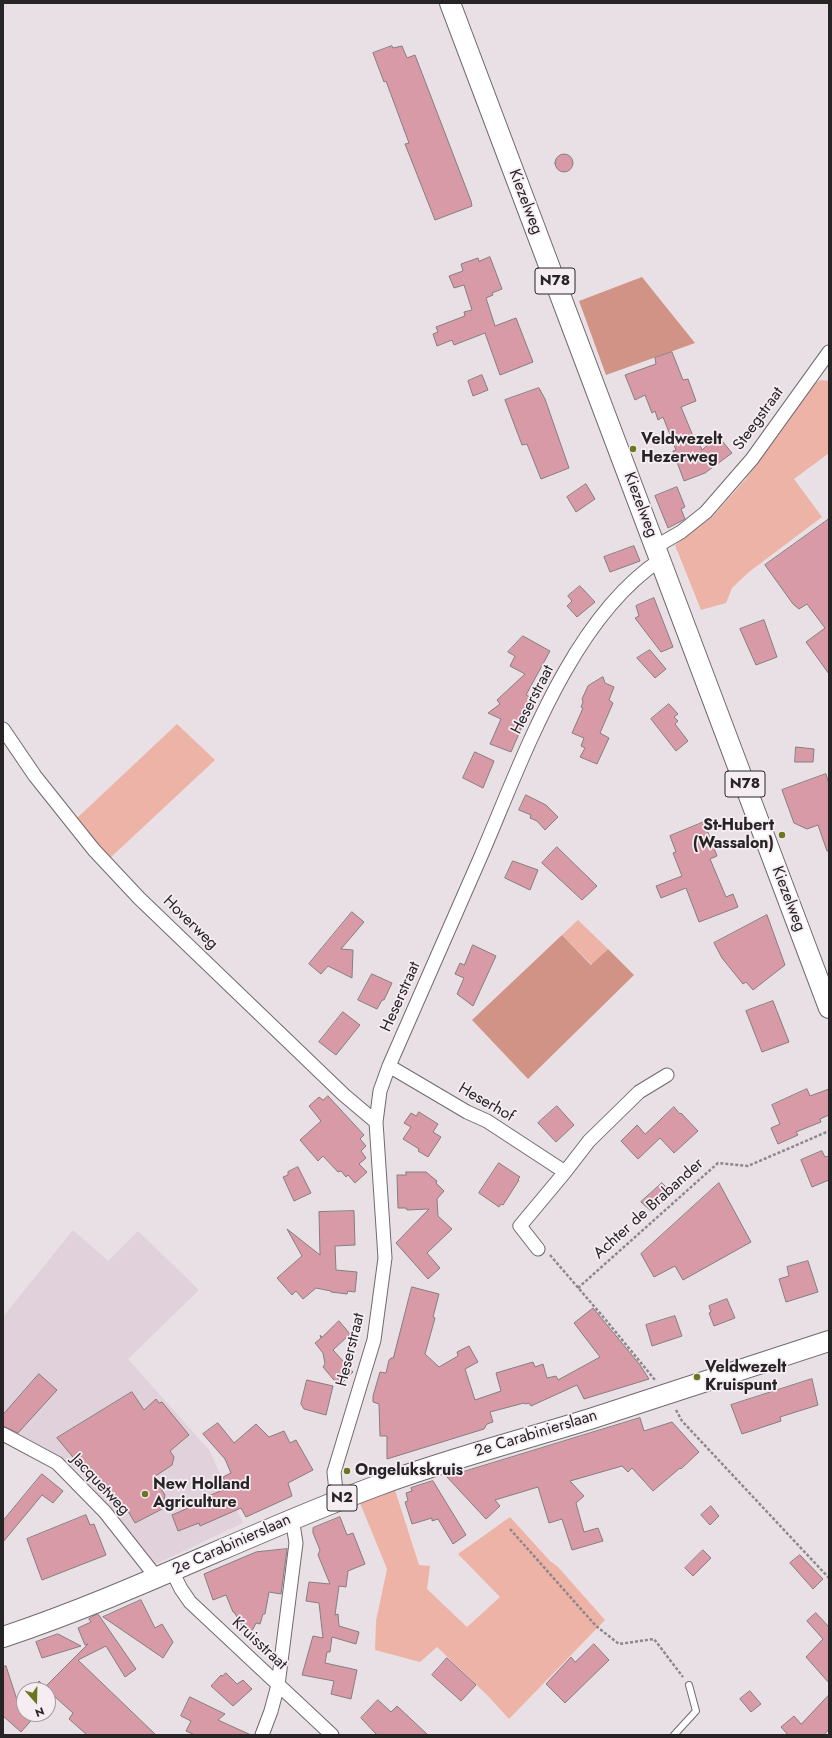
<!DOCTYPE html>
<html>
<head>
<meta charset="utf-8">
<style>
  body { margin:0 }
  #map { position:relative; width:832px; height:1738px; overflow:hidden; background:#e8e0e5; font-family:Jost,sans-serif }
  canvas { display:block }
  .frame { position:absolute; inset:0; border:4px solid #272426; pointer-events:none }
  .north { position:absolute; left:16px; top:1682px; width:40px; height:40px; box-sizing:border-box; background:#f5edf2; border:1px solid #a39da0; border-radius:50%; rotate:160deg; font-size:11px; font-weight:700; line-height:16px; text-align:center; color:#272426 }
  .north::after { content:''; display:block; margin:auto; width:14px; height:18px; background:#6c7620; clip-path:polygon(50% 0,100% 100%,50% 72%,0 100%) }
</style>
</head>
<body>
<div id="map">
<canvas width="832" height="1738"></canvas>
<div class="frame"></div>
<div class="north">N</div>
</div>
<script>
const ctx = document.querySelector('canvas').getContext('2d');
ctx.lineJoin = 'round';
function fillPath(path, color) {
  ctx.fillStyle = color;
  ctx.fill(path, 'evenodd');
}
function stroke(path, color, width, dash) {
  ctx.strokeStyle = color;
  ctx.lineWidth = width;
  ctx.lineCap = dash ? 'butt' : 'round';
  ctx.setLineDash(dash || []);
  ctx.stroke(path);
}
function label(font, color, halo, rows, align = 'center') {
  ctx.font = font + ' Jost,sans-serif';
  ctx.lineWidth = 3.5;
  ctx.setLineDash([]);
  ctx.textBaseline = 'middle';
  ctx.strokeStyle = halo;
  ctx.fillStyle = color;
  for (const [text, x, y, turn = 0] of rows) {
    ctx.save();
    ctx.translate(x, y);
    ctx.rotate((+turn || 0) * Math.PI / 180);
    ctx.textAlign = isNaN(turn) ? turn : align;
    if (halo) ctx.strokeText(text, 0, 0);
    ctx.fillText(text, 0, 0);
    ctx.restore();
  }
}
fillPath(new Path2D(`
  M73,1230L108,1261L138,1231L199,1290L128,1359L209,1450L243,1523L154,1565L81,1473L68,1463L3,1429V1317Z`), '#e0d1db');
fillPath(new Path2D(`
  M821,380L829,381V453L794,479L822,517L749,572L732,588L726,603L701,610L675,545L713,516L745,480L809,389L815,383Z
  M177,724L215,760L109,859L76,819Z
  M578,920L608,949L592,965L562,935Z
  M395,1490L419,1565L430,1566L427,1589L467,1627L500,1597L458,1554L510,1517L550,1561L558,1567L605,1620L509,1719L487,1695L437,1647L420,1662L375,1650L376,1621L387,1569L360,1503Z`), '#edb3a6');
fillPath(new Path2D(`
  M642,277L695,343L606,375L579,301Z
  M562,935L591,965L608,949L634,975L528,1079L472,1020Z`), '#d09386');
const building = new Path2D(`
  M392,46L393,48L402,46L407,58L415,55L471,201L472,206L435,220L405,144L409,143L386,81L384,82L373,53Z
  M555 163a9 9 0 1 1 18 0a9 9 0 1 1-18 0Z
  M490,257L502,289L492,293L493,295L486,298L495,326L516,318L533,362L500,375L485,333L454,345L452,340L437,346L433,334L438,332L436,327L465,316L464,312L472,310L464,285L454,288L449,276L463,271L461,264L478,258L479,261Z
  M672,352L683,380L688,379L696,401L681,407L693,436L696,435L702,450L718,436L732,453L705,473L684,481L673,451L676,450L663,417L658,420L655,411L652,413L645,395L635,400L625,375L656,364L655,358Z
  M482,375L488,390L473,396L468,381Z
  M539,388L545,399L569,468L541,479L527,444L522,445L505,400Z
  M586,484L595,499L576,512L567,497Z
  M677,487L685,507L681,509L685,519L668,528L655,496Z
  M829,519V674L806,642L825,628L807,604L799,609L793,604L765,565Z
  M634,546L640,561L610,572L604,557Z
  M580,586L595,602L577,617L567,606L572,601L568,596Z
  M654,598L673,647L661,652L635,618L639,616L636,606Z
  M764,620L777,657L756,665L740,629Z
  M523,636L550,651L526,695L532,698L529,704L531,706L511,752L490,744L501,719L488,713L500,704L497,700L525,674L510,666L515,656L508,652Z
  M650,650L666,669L655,678L637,658Z
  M603,677L605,683L614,687L609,700L613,703L600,733L609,738L597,764L580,757L585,748L581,746L584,738L572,733L583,708L581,707L583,702L582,699L588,686Z
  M669,704L678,714L674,717L678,721L675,724L688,741L676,751L651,719Z
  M796,747L814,749L813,762H795Z
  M475,752L494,761L483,788L463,778Z
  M826,774L829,784V851H827L818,825L807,829L794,823L782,790Z
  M526,795L546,805L558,817L545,830L537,821L530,818L531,815L519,810Z
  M704,822L717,856L710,859L726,897L733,894L738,907L699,922L686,888L661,898L656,886L682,876L673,853L676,852L670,836Z
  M557,847L597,886L582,900L542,863Z
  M513,861L538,870L530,890L505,878Z
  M352,912L364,922L341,949L353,950L352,978L328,966L321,974L309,964Z
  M767,915L785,965L753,990L746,982L743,984L722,958L714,943Z
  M473,945L496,956L473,1006L457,994L464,978L455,974L460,963L464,965Z
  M372,974L392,983L384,1000H382L377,1009L358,1000Z
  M773,1001L789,1042L762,1052L746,1011Z
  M343,1012L360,1025L336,1055L319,1042Z
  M807,1089L810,1096L829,1089V1115L820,1119L821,1122L796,1132L798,1135L778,1144L771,1128L780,1124L772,1105Z
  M328,1096L364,1135L360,1139L366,1146L361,1151L366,1158L359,1164L367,1172L355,1183L348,1175L346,1177L341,1171L338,1172L323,1156L318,1161L300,1140L321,1121L309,1106L319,1097L323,1100Z
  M557,1106L574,1125L556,1142L538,1123Z
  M674,1107L680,1114L681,1113L698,1131L674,1153L660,1138L638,1159L621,1141L637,1125L645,1134Z
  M419,1112L438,1124L433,1132L441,1137L428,1157L418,1151L419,1149L403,1139L411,1127L404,1123L411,1113L416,1116Z
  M822,1151L825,1157L829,1156V1180L812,1187L801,1160Z
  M499,1163L520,1177L518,1179L519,1180L503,1205L501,1204L499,1207L479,1193Z
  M298,1167L311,1193L294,1201L283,1177L288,1175V1172Z
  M406,1172H426L437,1181L436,1183L444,1191L437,1199L438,1216L452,1229L427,1253L440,1268L428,1279L396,1243L429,1209L407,1210L406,1208H398L397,1175H406Z
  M662,1183L672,1193L652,1212L641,1202Z
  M719,1183L751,1242L683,1280L675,1266L654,1277L641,1254Z
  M354,1211L355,1245L335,1246L336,1270L357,1272L355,1292L348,1291L347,1294L331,1292V1291L316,1288L303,1299L296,1291L292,1295L277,1278L302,1256L287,1229L320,1255L319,1212Z
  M808,1261L818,1292L786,1302L779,1279L789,1276L787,1267Z
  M412,1287L439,1294L433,1317L435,1318L425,1354L439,1367L458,1356L457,1352L469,1346L478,1362L465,1369L475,1400L501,1391L496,1373L533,1362L535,1367L543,1364L547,1378L556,1376L558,1380L600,1357L574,1323L593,1308L640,1365L649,1379L584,1399L577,1385L531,1406L529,1403L525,1404L524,1403L490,1412L493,1422L487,1424L484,1429L387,1459V1436H380L379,1404L373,1402V1396L380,1372L386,1373L389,1360L391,1358H393Z
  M727,1299L735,1318L714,1326L709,1313L711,1312L709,1306Z
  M675,1316L682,1336L652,1346L646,1325Z
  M339,1321L350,1334L333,1350L353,1372L339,1386L323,1367L325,1364L323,1353L315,1343L321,1338L320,1335L322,1337Z
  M39,1374L57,1390L18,1433L3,1426V1415Z
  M812,1379L818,1405L780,1417L781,1421L742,1434L731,1405Z
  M307,1380L333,1386L326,1415L304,1409L301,1404Z
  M132,1392L144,1410L156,1399L159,1403L162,1402L189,1435L170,1451L174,1457L172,1465L154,1477L165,1495L162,1509L135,1523L128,1511L125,1512L117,1500L115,1501L107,1488L103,1490L95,1478L89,1476L81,1463L77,1462L57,1438Z
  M640,1418L644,1431L672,1422L699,1452L681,1469L680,1468L653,1491L632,1468L628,1472L622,1466L570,1481L584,1496L576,1503L584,1532L598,1528L603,1541L572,1550L562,1519L549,1523L538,1487L495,1500L500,1506L486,1519L447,1477Z
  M218,1423L234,1443L256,1424L269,1437L284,1431L290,1443L296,1440L313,1470L288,1483L292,1496L268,1507L246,1517L241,1508L200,1526L199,1523L178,1531L172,1515L193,1506L191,1503L228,1488L223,1477L231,1473L225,1459L203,1434Z
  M42,1474L63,1491L53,1503L42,1495L3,1542V1521Z
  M433,1481L466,1535L453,1544L438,1519L432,1521V1518L412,1524L405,1502L408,1501L406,1493L412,1491L411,1488Z
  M711,1506L719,1516L710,1525L701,1515Z
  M86,1515L90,1525L94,1524L106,1555L42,1580L27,1539Z
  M340,1517L347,1535L353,1533L365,1564L348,1571L346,1587L339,1586L335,1615L338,1614L339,1626L359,1632L356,1644L332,1637L330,1652H327L325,1663L357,1670L351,1699L331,1694L334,1681L302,1675L313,1636L323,1638L319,1603L306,1601L309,1582L330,1584L318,1555L320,1550L313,1533V1528Z
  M287,1549L281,1594L269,1592L265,1614H263L260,1624L256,1623L249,1637L234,1612H233L226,1595L213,1600L204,1574L256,1552Z
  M703,1550L711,1558L693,1576L685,1568Z
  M800,1555L823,1579L813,1589L790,1563Z
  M141,1600L155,1628L162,1624L173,1642L163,1658L103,1617Z
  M816,1613L829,1627V1683L806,1657L823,1639L807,1621Z
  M98,1614L136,1669L125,1677L106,1646L78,1660L156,1735H87L69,1719L73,1713L54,1696L48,1702V1690H30L39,1681L45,1687L88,1644L85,1645L78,1628L91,1622L89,1619Z
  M58,1634L81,1646L42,1658L36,1642Z
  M594,1644L609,1660L565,1703L546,1684L571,1657L575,1662Z
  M447,1658L476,1685L461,1701L432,1675Z
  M6,1666L18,1703L24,1696V1714H37L21,1732L3,1716V1667Z
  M226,1673L237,1684L243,1680L252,1689L233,1706L211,1686L221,1675L222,1676Z
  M750,1691L761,1704L751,1712L740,1699Z
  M829,1695V1729L824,1735H788L781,1727L794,1716L801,1724Z
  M190,1697L225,1714L218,1720L251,1735H195L186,1731L191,1721L181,1716Z
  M378,1700L391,1712L397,1706L428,1735H377L361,1718Z`);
fillPath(building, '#d99aa7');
stroke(building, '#857d7e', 1);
const lane = new Path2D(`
  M674,1735L696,1711L689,1685`);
const street = new Path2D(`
  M655,547L681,532L706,512L752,459L829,352
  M3,729L35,776L94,850L139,898L344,1095L376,1122
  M389,1066L467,1112L487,1121L565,1172
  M538,1249L520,1226L565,1172L589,1141L639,1092L667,1075
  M3,1434L57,1463L105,1512L157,1578
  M337,1501L334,1472L374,1340L385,1258L376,1122L380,1091L389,1066C420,996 451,926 481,856C523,759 570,620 660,560
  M172,1571L181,1589L190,1602L332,1735
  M262,1735L271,1711L278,1685L296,1543L292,1518`);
const primary = new Path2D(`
  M450,3L829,1008
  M3,1637C132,1594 252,1532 379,1485C448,1459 519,1441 590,1419C670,1393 749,1367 829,1341`);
stroke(lane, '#716a6f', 8);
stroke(street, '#716a6f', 15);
stroke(primary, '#716a6f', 22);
stroke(new Path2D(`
  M550,1255L605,1319L655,1380
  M578,1288L718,1163L748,1166L829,1131
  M676,1410L682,1421L829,1578
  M510,1529L596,1626L619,1644L654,1639L683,1677`), '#8d878b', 2.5, [3, 2]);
stroke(lane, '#fff', 6);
stroke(street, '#fff', 13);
stroke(primary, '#fff', 20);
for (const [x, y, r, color] of [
  [633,449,4,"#6c7620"],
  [782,835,4,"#6c7620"],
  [697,1377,4,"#6c7620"],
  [347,1471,4,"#6c7620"],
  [145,1494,4,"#6c7620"]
]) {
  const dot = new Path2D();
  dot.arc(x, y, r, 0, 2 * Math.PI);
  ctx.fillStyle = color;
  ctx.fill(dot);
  stroke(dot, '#f5edf2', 1.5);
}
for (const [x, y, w] of [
  [555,281,40],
  [745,784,40],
  [342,1498,30]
]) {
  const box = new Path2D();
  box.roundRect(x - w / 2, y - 13, w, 26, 3);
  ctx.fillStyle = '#f5edf2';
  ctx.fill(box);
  stroke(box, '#272426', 1);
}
label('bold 15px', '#272426', null, [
  ["N78",555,281],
  ["N78",745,784],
  ["N2",342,1498]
]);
label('16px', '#272426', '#f5edf2', [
  ["Kiezelweg",525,202,69],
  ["Steegstraat",759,419,-54],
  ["Kiezelweg",640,505,69],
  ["Heserstraat",533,700,-63],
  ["Kiezelweg",788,899,69],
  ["Hoverweg",190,923,44],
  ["Heserstraat",401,997,-66],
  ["Heserhof",486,1103,30],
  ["Achter de Brabander",649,1209,-42],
  ["Heserstraat",351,1350,-76],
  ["2e Carabinierslaan",536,1434,-17],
  ["Jacquetweg",100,1485,47],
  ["2e Carabinierslaan",232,1545,-24],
  ["Kruisstraat",259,1644,43]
]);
label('bold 16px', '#272426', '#f5edf2', [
  ["Veldwezelt",641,440],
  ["Hezerweg",641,458],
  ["St-Hubert",774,826,"right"],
  ["(Wassalon)",774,844,"right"],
  ["Veldwezelt",705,1368],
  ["Kruispunt",705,1386],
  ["Ongelukskruis",355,1471],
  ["New Holland",153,1485],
  ["Agriculture",153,1503]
], 'left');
</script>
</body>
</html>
